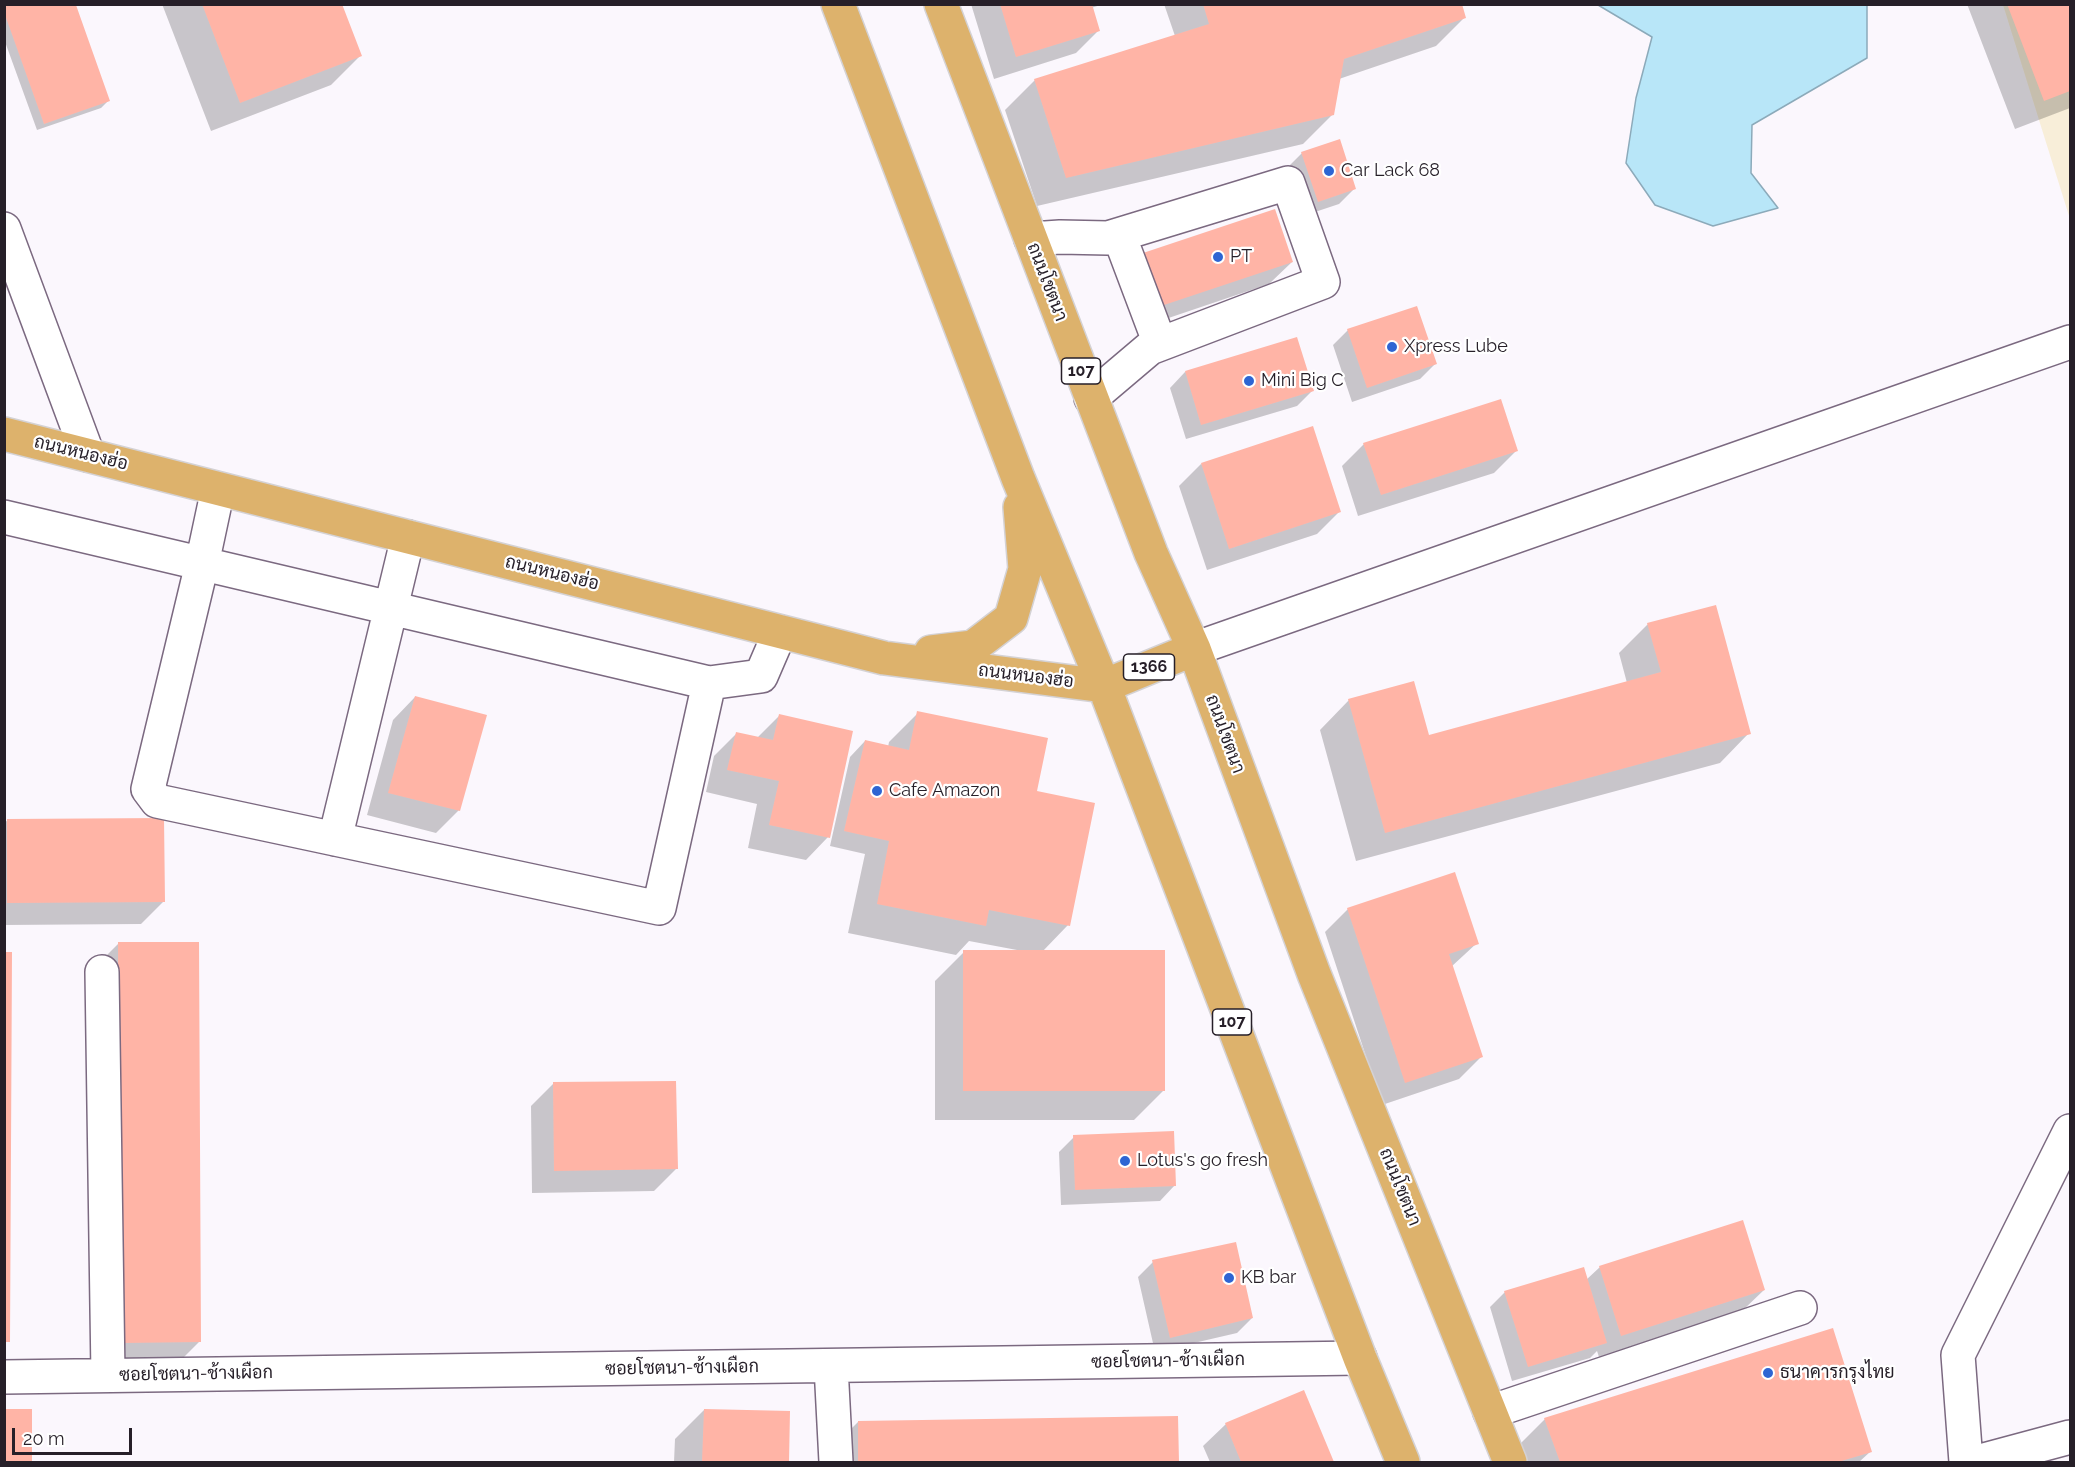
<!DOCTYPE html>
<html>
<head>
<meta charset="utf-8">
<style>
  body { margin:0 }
  #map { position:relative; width:2075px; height:1467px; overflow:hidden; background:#fbf7fd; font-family:Raleway,sans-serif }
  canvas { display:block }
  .frame { position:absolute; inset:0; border:6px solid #261f28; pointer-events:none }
  .scale { position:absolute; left:12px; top:1428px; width:120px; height:27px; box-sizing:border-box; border:3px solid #261f28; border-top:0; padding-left:8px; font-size:18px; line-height:21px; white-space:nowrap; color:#261f28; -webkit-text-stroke:4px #fff; paint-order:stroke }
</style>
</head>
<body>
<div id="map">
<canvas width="2075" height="1467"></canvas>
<div class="frame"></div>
<div class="scale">20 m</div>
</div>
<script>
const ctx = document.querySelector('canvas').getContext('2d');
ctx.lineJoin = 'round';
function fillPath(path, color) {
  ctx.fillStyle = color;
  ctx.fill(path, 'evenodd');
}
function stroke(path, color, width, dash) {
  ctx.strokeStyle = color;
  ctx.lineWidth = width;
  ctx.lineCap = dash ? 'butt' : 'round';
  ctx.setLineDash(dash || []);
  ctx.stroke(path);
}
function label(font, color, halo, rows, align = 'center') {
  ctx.font = font + ' Raleway,Sarabun,sans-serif';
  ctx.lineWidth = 4.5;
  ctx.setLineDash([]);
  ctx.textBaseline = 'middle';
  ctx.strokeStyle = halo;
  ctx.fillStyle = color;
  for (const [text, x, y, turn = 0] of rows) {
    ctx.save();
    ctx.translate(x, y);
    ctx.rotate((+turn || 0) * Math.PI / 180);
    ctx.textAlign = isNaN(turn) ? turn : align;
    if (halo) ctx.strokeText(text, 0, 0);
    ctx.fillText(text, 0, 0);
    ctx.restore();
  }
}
fillPath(new Path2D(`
  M2003,5H2070V220V219Z`), '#f8eed9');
const water = new Path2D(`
  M1598,5H1867V58L1752,125L1751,173L1778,208L1713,226L1655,205L1626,163L1636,98L1652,37Z`);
fillPath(water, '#b8e6f8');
stroke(water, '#8caaba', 1.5);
fillPath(new Path2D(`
  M4,4H74L108,101L101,108L37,130L4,39Z
  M162,4H340L360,56L331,85L211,131Z
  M971,4H1104L1091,8L1098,31L1076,53L994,79Z
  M1164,4H1461L1465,17L1436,46L1339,79L1333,114L1303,144L1037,206L1005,110L1035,80L1175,36Z
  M1967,4H2070V108L2015,129Z
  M1302,153L1354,189L1339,204L1303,216L1287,168Z
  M1292,262L1269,284L1139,328L1122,277Z
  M1348,330L1435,364L1420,379L1352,402L1333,345Z
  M1185,372L1312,391L1297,406L1186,439L1170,388Z
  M1364,444L1516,451L1494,473L1358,516L1342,466Z
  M1201,464L1339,512L1317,534L1207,570L1179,486Z
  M1648,624L1749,733L1720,763L1356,861L1320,730L1349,700L1428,737L1627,683L1619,653Z
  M415,697L459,810L436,833L367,815L393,720Z
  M918,713L1035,792L1068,925L1042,952L1163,1091L1134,1120H935V981L964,952L1017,950L969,941L956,955L848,933L865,854L830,846L850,757L865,741L888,747L889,742Z
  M779,716L828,837L806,860L748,848L757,804L706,792L714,756L737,733L757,738Z
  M8,820L163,902L141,924L4,925V823Z
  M1348,909L1477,943L1451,967L1481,1057L1459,1079L1382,1105L1325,932Z
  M119,943L199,1342L170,1371L92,1372L90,972Z
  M554,1083L676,1169L654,1191L532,1193L531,1106Z
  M1074,1137L1175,1185L1160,1201L1061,1205L1059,1152Z
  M1153,1262L1252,1318L1237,1333L1155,1352L1138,1277Z
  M1600,1267L1764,1290L1741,1312L1599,1357L1597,1351L1590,1358L1512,1381L1490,1307L1505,1292L1586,1280Z
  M1303,1392L1332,1462H1210L1203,1446L1226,1424Z
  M704,1410L789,1413L787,1462H674L675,1439Z
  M1177,1417V1462H829V1451L858,1422Z
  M1545,1419L1870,1452L1859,1462H1521L1516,1448Z`), '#0003');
fillPath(new Path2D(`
  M202,4H342L362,56L240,103Z
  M1000,4H1092L1100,31L1016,57Z
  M1203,4H1462L1466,18L1344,59L1334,115L1066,178L1034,79L1209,24Z
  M2007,4H2070V91L2044,101Z
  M4,5H76L110,101L44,124L4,12Z
  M1340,139L1356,189L1318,202L1301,152Z
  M1275,209L1293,262L1161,306L1143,253Z
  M1417,306L1437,364L1367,388L1347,329Z
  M1297,337L1314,391L1201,425L1185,371Z
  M1501,399L1518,451L1381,495L1363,443Z
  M1313,426L1341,512L1229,549L1201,463Z
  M1716,605L1751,734L1385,833L1348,699L1414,681L1429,735L1661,672L1647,623Z
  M415,696L487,715L460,811L388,793Z
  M917,711L1048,738L1037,791L1095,803L1070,926L989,910L986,926L877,904L889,841L844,831L865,740L909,750Z
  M779,714L853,731L830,838L769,825L779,781L727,770L736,732L773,740Z
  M164,818L165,902L7,903V819Z
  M1455,872L1479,944L1449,954L1483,1057L1405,1083L1347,908Z
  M118,942H199L201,1342L120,1343Z
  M963,950H1165V1091H963Z
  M4,952H12L10,1342H4Z
  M676,1081L678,1169L554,1171L553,1082Z
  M1174,1131L1176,1186L1075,1190L1073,1135Z
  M1743,1220L1765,1290L1621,1336L1599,1266Z
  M1236,1242L1253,1318L1170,1338L1152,1260Z
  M1584,1267L1607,1343L1528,1367L1504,1291Z
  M1833,1328L1872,1452L1838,1462H1560L1544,1418Z
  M1304,1390L1334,1462H1241L1225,1423Z
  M4,1409H32V1462H4Z
  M704,1409L790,1411L789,1462H702Z
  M1178,1416L1179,1462H858V1421Z`), '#ffb4a6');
const minor = new Path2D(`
  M4,229L88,455
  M1119,235L1160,344
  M1031,239L1060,237L1108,238L1288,183L1323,282L1150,348L1091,398
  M218,489L202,564L148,789L157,801L659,908L709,683
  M4,517L709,683L761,676L780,632
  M1194,649L2070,342
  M335,839L408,537
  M102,972L108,1375
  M831,1366L836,1462
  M4,1377L1360,1358
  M1490,1412L1800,1308
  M1966,1462L1958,1355L2070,1131
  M1977,1462L2070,1437`);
const major = new Path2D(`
  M838,4L1018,478L1104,686L1360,1358L1403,1462
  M941,4L1151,553L1194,649L1314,974L1510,1462
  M4,434L884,658L1104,686L1194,649
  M931,652L973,647L1011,618L1025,569L1020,507`);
stroke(minor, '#7b6980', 36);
stroke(major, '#d4d2d4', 36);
stroke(minor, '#fff', 33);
stroke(major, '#ddb26c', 33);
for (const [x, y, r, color] of [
  [1329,171,6,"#2e65d3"],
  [1218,257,6,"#2e65d3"],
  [1392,347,6,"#2e65d3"],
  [1249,381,6,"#2e65d3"],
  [877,791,6,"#2e65d3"],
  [1125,1161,6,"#2e65d3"],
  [1229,1278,6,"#2e65d3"],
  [1768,1373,6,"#2e65d3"]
]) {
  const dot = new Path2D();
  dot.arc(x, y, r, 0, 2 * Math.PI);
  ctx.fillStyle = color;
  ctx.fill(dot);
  stroke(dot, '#fff', 2);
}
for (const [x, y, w] of [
  [1081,371,39],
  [1149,667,51],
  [1232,1022,39]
]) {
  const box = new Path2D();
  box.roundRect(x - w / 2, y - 13, w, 26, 4.5);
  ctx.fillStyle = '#fff';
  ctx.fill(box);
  stroke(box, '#261f28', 1.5);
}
label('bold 16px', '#261f28', null, [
  ["107",1081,371],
  ["1366",1149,667],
  ["107",1232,1022]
]);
label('18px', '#261f28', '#fff', [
  ["Car Lack 68",1341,171],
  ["PT",1230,257],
  ["Xpress Lube",1404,347],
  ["Mini Big C",1261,381],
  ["Cafe Amazon",889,791],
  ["Lotus's go fresh",1137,1161],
  ["KB bar",1241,1278],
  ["ธนาคารกรุงไทย",1780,1373]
], 'left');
label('18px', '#261f28', '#fff', [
  ["ถนนโชตนา",1047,282,69],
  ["ถนนหนองฮ่อ",81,453,14],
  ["ถนนหนองฮ่อ",552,573,14],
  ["ถนนหนองฮ่อ",1026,676,7],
  ["ถนนโชตนา",1225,734,70],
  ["ถนนโชตนา",1400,1187,68],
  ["ซอยโชตนา-ช้างเผือก",1168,1361,-1],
  ["ซอยโชตนา-ช้างเผือก",682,1368,-1],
  ["ซอยโชตนา-ช้างเผือก",196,1374,-1]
]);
</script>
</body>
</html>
